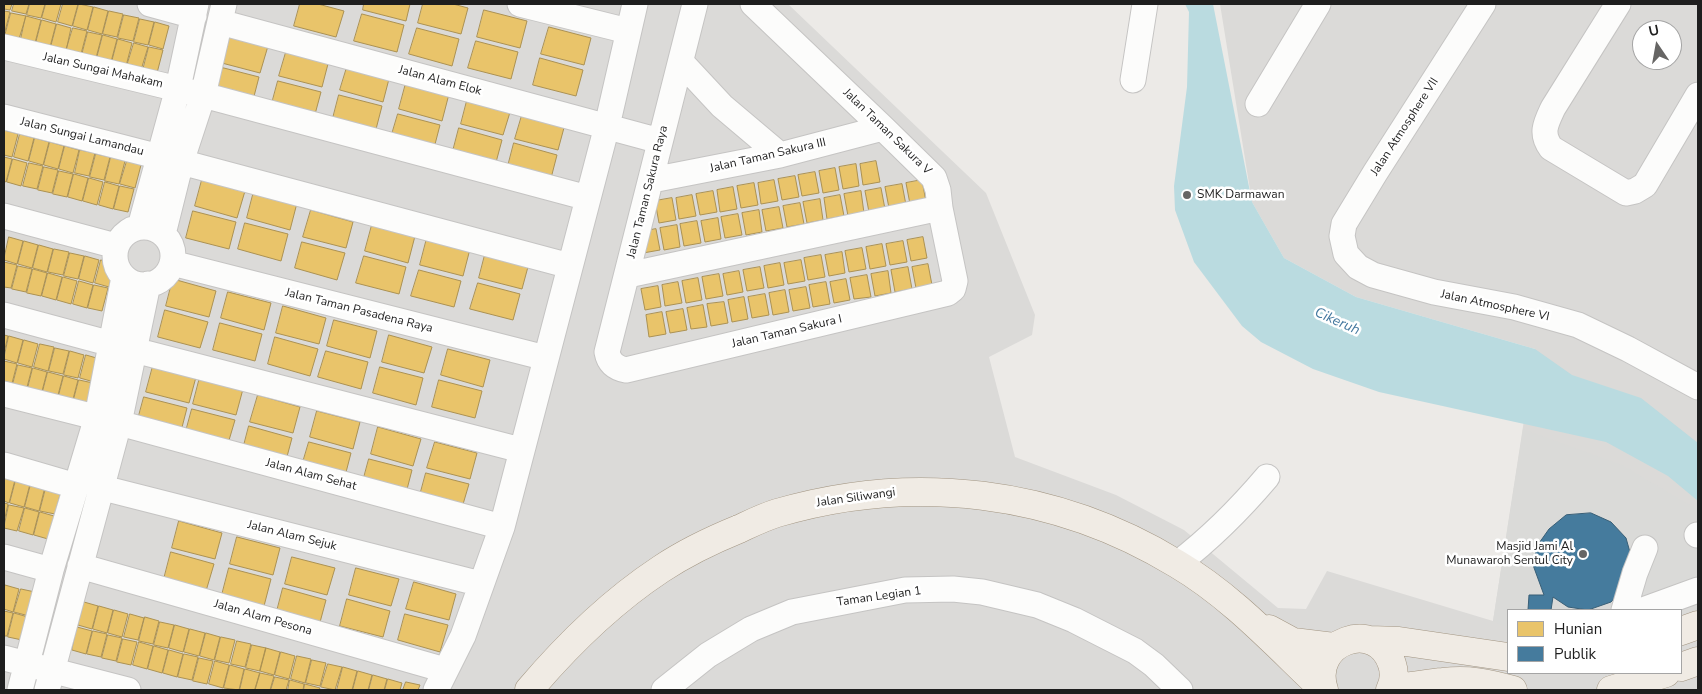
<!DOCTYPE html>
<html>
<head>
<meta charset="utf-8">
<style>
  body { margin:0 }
  #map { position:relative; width:1702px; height:694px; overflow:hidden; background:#eceae7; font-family:"Nunito Sans",sans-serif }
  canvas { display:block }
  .frame { position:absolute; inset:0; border:5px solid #1e1e1e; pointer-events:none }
  .legend { position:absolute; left:1507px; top:609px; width:175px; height:65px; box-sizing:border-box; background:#fff; border:1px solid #a5a5a5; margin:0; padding:6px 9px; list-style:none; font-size:15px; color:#1e1e1e }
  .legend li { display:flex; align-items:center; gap:10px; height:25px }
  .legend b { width:25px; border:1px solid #a5a5a5 }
  .north { position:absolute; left:1632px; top:20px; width:50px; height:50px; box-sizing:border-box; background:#fff; border:1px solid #a5a5a5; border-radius:50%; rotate:348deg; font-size:14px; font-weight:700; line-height:20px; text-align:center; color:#1e1e1e }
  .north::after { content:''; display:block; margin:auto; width:18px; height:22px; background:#666564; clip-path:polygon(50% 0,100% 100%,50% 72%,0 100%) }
</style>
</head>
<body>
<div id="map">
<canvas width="1702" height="694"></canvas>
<div class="frame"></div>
<ul class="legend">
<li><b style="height:14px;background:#e9c46a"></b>Hunian</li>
<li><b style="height:14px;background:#457b9d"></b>Publik</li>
</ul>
<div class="north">U</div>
</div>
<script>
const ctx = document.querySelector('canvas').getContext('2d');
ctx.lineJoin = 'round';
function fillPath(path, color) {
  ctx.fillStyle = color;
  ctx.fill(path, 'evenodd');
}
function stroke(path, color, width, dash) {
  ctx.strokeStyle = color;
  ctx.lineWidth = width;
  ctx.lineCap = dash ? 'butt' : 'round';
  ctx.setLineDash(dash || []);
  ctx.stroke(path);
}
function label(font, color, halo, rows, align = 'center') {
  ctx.font = font + ' "Nunito Sans",sans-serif';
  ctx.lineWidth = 5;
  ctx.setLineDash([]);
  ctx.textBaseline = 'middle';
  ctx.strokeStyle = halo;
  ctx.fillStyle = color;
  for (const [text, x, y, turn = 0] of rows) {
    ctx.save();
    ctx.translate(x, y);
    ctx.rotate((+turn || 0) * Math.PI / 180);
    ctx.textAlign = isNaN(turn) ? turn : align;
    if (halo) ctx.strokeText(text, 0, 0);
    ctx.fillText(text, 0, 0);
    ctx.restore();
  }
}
fillPath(new Path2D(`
  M4,4H788L986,193L1035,315L1032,335L989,357L1015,457L1116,495L1184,530L1278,608L1306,609L1327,571L1493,621L1535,349L1356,297L1284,258L1252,202L1220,4H1698V690H4ZM1642,30H1672V60H1642ZM1508,610H1681V673H1508Z`), '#dbdad8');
fillPath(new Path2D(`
  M1523,429L1622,465L1698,510V611L1681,618V610H1508V628L1493,621Z`), '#dadad8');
fillPath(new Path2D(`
  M1185,4H1213L1252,202L1284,258L1356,297L1535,349L1572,375L1641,398L1698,443V501L1668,476L1606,442L1379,392L1313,369L1261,342L1242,326L1194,262L1175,210L1174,186L1187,87L1189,12Z`), '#badbe0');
const homes = new Path2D(`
  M4,4H12L10,10L4,9Z
  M14,4H29L26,14L12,11Z
  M30,4H45L41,18L27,15Z
  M46,4H61L56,22L42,18Z
  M63,4H78L72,26L58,22Z
  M79,4L93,7L87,30L73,26Z
  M300,4H318L344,11L336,37L294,26Z
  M364,4H410L406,21L363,10Z
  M423,4H453L468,8L461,34L418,23Z
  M94,7L108,11L102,34L88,30Z
  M484,10L527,21L520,48L477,37Z
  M4,11L10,12L4,35Z
  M109,11L123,14L117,37L103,34Z
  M11,13L26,16L19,39L5,36Z
  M362,14L404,25L397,52L354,41Z
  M124,15L139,18L133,41L118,38Z
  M26,16L41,20L35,43L21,39Z
  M140,19L154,22L148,45L134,42Z
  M42,20L56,24L50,47L36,43Z
  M155,22L169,26L163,49L149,45Z
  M57,24L71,28L66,51L51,47Z
  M549,27L591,38L584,65L541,54Z
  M73,28L87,31L81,54L66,51Z
  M417,28L459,39L452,66L409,54Z
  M88,32L102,35L96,58L82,55Z
  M103,35L117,39L111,62L97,58Z
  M225,35L268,46L260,73L218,62Z
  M118,39L132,43L126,66L112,62Z
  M476,41L518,52L511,79L468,68Z
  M134,43L148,47L141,70L127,66Z
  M149,47L163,50L157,73L143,70Z
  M287,49L329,60L322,87L279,76Z
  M540,58L583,70L576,96L533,85Z
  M348,64L390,75L383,102L340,90Z
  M216,66L259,77L252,104L209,93Z
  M278,81L321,92L314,118L271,107Z
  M406,83L449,94L442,121L399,109Z
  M339,95L382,106L375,133L332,122Z
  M468,97L511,109L503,135L461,124Z
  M523,112L565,124L558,150L515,139Z
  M398,114L440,125L433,152L390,141Z
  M459,128L502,140L495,166L452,155Z
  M4,130L18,134L12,157L4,155Z
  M20,134L34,138L28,161L14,157Z
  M35,138L49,142L43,165L29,161Z
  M50,142L64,146L58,169L44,165Z
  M514,143L557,155L550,182L507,170Z
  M65,146L79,150L73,173L59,169Z
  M80,150L95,153L89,176L75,173Z
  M96,154L110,157L104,180L90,177Z
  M4,157L12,159L6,182L4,181Z
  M111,157L125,161L119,184L105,181Z
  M13,159L27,163L21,186L7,182Z
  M127,161L141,165L135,188L120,184Z
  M876,161L880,182L863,185L860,164Z
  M29,163L43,166L37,189L23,186Z
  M856,164L859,186L843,189L839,167Z
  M44,167L58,170L52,193L38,190Z
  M835,168L839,190L823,193L819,171Z
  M59,171L73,174L67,197L53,194Z
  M815,172L819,193L802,196L798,175Z
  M74,174L88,178L82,201L68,197Z
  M795,176L799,197L782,200L778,179Z
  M89,178L103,182L97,205L83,201Z
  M202,180L245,191L237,218L195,206Z
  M774,180L778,201L761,204L758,183Z
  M922,180L926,202L910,204L906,183Z
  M105,182L119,186L113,209L99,205Z
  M754,183L758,205L741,208L737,186Z
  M902,184L906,205L889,208L885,187Z
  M120,186L134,189L128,212L114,209Z
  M733,187L737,209L720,212L717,190Z
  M881,188L885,209L869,212L865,191Z
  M254,191L297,203L290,230L247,218Z
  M713,191L717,212L700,215L696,194Z
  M861,191L864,213L848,216L844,194Z
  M692,195L696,216L679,219L676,198Z
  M840,195L844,216L827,219L824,198Z
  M672,198L676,220L659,223L655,201Z
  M820,199L823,220L807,223L803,202Z
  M800,203L804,224L787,227L783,206Z
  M779,207L783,228L766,231L762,210Z
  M311,210L353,222L346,248L303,237Z
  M759,210L762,232L746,235L742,213Z
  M193,211L236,222L229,249L186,238Z
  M738,214L742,235L725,238L721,217Z
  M718,218L721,239L705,242L701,221Z
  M697,221L701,243L684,246L680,224Z
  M245,223L288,234L281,261L238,249Z
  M372,225L415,236L408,263L365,251Z
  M677,225L680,247L664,250L660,228Z
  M656,229L660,250L643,253L640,232Z
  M9,237L23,241L17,264L4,260Z
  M923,237L927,258L911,261L907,240Z
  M427,238L470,249L463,276L420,265Z
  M24,241L38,245L32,268L18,264Z
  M903,241L907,262L890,265L886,244Z
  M302,242L345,253L337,280L295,268Z
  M882,244L886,266L870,269L866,247Z
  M39,245L53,249L47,272L33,268Z
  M862,248L866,269L849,272L845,251Z
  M54,249L69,252L63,275L48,272Z
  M486,251L529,263L522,289L479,278Z
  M842,252L845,273L829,276L825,255Z
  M70,253L84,256L78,279L64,276Z
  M821,255L825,277L808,280L804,258Z
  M85,256L99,260L93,283L79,279Z
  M364,256L406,267L399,294L356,283Z
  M101,260L115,264L109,287L95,283Z
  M801,260L805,281L788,284L784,263Z
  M4,262L17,265L11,288L4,287Z
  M780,263L784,285L768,288L764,266Z
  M928,264L932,285L916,288L912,267Z
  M18,266L32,269L26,292L12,289Z
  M760,267L764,288L747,291L743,270Z
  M908,267L912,289L895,292L891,270Z
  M33,269L47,273L41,296L27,293Z
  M419,270L461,281L454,307L411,296Z
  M739,271L743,292L727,295L723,274Z
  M888,271L891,293L875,296L871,274Z
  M48,273L62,277L56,300L42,296Z
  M719,274L723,296L706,299L702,277Z
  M867,275L871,297L854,299L850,278Z
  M63,277L77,281L71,304L57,300Z
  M698,278L702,300L686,303L682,281Z
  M173,279L216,291L209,317L166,306Z
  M846,279L850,300L834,303L830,282Z
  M79,281L93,285L87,308L73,304Z
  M678,282L682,303L665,306L662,285Z
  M826,282L830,304L813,307L809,285Z
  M478,283L520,294L513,320L470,309Z
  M94,285L108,288L102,311L88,308Z
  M658,286L661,307L645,310L641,289Z
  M806,287L810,308L793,311L789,290Z
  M785,290L789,312L773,315L769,293Z
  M228,292L271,303L264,330L221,318Z
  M765,294L769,315L752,318L748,297Z
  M744,297L748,319L732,322L728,300Z
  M724,302L728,323L711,326L707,304Z
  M703,305L707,327L691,329L687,308Z
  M283,306L326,318L319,344L276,333Z
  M683,309L687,330L670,333L666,312Z
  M165,310L208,322L200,348L158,337Z
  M662,312L666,334L649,337L646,315Z
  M334,320L377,331L370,358L327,346Z
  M220,323L262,334L255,361L213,350Z
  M4,335L8,336L4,353Z
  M389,335L432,347L424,373L382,362Z
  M9,336L23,340L17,363L4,359Z
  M275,337L318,349L310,376L268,364Z
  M24,340L38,344L32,367L18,363Z
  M40,344L54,347L48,371L34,367Z
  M55,348L69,351L63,374L49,371Z
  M448,349L490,360L483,387L441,375Z
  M70,351L84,355L78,378L64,375Z
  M326,351L368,362L361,389L318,377Z
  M86,355L100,359L94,382L80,378Z
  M4,361L17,364L11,387L4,386Z
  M18,365L32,368L26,391L12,388Z
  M153,366L196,377L189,403L146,392Z
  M380,367L423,378L416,405L373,393Z
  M33,368L47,372L41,395L27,392Z
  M48,372L63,376L57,399L42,395Z
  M64,376L78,380L72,403L58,399Z
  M200,377L243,389L236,415L193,404Z
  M79,380L93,383L87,407L73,403Z
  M439,380L482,391L475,418L432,407Z
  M258,395L300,407L293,433L250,422Z
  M144,397L187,408L180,435L137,423Z
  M192,409L235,420L227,447L185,435Z
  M317,411L360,422L353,449L310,437Z
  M249,426L292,438L285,464L242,453Z
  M378,427L421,439L413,466L371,454Z
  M309,442L351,453L344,480L301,469Z
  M435,442L477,453L470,479L427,468Z
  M369,459L412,470L405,497L362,485Z
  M426,473L469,484L461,511L419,499Z
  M4,477L15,480L9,503L4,501Z
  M16,480L30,484L24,507L10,503Z
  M31,484L45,487L39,511L25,507Z
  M46,488L61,491L55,514L40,511Z
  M4,503L8,504L4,522Z
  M9,505L24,508L17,531L4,528Z
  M25,508L39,512L33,535L19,531Z
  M40,512L54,516L48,539L34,535Z
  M179,521L222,533L215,559L172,548Z
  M237,537L280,548L273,575L230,564Z
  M171,552L214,564L206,591L164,579Z
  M292,557L335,568L327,595L285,584Z
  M229,568L271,579L264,606L222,595Z
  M356,568L399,579L391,606L349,595Z
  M414,582L456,594L449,620L406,609Z
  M5,585L19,589L13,612L4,609Z
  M283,588L326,600L319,626L276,615Z
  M21,589L35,592L29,616L14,612Z
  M347,599L390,611L383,637L340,626Z
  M84,602L98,606L92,629L78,625Z
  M99,606L113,610L107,633L93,629Z
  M114,610L128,614L122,637L108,633Z
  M4,611L13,613L7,636H4Z
  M14,613L28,617L22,640L8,637Z
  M130,614L144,618L138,640L124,637Z
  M405,614L448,625L440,652L398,640Z
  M145,617L159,621L153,644L139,641Z
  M160,622L174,625L168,648L154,645Z
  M175,625L189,629L183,652L169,648Z
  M77,627L92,631L86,654L72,650Z
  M190,629L205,633L199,656L184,652Z
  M93,631L107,634L101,657L87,654Z
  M206,633L220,637L214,660L200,656Z
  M108,635L122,638L116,661L102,658Z
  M221,637L235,640L229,663L215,660Z
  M123,639L137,642L131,665L117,662Z
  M237,641L251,644L245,667L231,664Z
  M139,642L153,646L147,669L133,665Z
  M252,645L266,648L260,671L246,668Z
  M154,646L168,650L162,673L148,669Z
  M266,648L280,652L274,675L260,671Z
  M169,650L183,654L177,677L163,673Z
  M281,652L295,656L289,679L275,675Z
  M184,654L198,657L192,680L178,677Z
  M297,656L311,659L305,683L291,679Z
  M199,658L213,661L207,684L193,681Z
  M312,660L326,663L320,686L306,683Z
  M215,661L229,665L223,688L209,684Z
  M328,664L342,667L335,690L321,687Z
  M230,665L244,669L239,690L224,688Z
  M343,667L357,671L352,690H337Z
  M245,669L260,673L255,690H240Z
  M358,671L372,675L368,690H353Z
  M260,673L274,676L270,690H255Z
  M373,675L387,679L384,690H369Z
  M275,677L289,680L286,690H271Z
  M388,679L402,683L400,690H385Z
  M290,680L304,684L303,690H288Z
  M406,682L420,685L418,690H403Z
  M305,684L320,688L319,690H304Z`);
fillPath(homes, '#e9c46a');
stroke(homes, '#ac9253', 1);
const public = new Path2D(`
  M1591,513L1611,522L1626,538L1633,563L1626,586L1611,602L1588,610L1568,607L1553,597L1551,610H1528L1529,595H1544L1533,565L1537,546L1549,529L1566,515Z`);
fillPath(public, '#457b9d');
stroke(public, '#395f77', 1);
const minor = new Path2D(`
  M150,4L194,16
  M520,4L628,31
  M695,4L607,352C609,363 616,368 626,370L948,293L953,289L955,281L940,208L938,190L934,178L883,128L753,4
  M1483,4L1375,173L1344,224L1342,236L1346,254L1358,267L1373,275L1434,292L1514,307L1578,325L1628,349L1698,387
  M1618,4L1553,108C1546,123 1540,133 1551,148L1626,193L1635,191L1645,185L1698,95
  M220,22L660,141
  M4,47L203,95L588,198
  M681,62L722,106L780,155
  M1133,80L1145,4
  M1258,104L1318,4
  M4,117L160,157
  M181,162L570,266
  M652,180L780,155L883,128
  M4,216L116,246
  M140,227L178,88L196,4
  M115 256a29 29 0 1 1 58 0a29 29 0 1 1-58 0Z
  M163,234L181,162L203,95L224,4
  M172,263L546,358
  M628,275L940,208
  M4,315L134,350L521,450
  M4,394L119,423L502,527
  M4,465L76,486
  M103,488L481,584
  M1697,535H1698
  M4,557L51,570
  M1177,564C1211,538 1239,510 1267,477
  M80,566L445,670
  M1624,610L1635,573L1645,548
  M1643,610L1698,590
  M4,658L128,690
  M20,690L51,570L97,417L124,277
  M47,690L119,423L148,284
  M436,690L463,636L502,527L607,126L635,4
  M664,690L708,655L751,629L792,612L905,590L953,589L982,592L1037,605L1074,620L1135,651L1154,665L1180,690`);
const major = new Path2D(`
  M1269,629L1293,642L1334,647
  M1681,631L1698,625
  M1370,640L1399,641L1508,657
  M1681,667L1698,661
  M1392,687C1410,688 1425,683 1443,682C1469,679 1488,683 1513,690
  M529,690C568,644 611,602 661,569C685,553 712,540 739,529C752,523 764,517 777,513C913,473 1056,490 1177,564C1233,597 1277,646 1324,690
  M1324,690C1308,641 1377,617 1392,664C1395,673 1394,682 1390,690
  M1611,690L1666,673`);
stroke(minor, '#c5c4c3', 27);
stroke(major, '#a39683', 29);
stroke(minor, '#fcfcfb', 25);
stroke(major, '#f0ebe4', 28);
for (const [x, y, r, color] of [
  [1187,195,5,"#666564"],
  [1583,554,5,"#666564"]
]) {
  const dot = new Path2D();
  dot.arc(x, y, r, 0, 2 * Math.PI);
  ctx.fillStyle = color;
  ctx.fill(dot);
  stroke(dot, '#fff', 2);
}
label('12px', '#1e1e1e', '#fff', [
  ["Jalan Sungai Mahakam",103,71,13],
  ["Jalan Alam Elok",440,81,15],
  ["Jalan Atmosphere VII",1405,127,-57],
  ["Jalan Taman Sakura V",887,132,44],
  ["Jalan Sungai Lamandau",82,137,14],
  ["Jalan Taman Sakura III",768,156,-13],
  ["Jalan Taman Sakura Raya",648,192,-76],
  ["Jalan Atmosphere VI",1495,306,12],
  ["Jalan Taman Pasadena Raya",359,311,14],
  ["Jalan Taman Sakura I",787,332,-13],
  ["Jalan Alam Sehat",311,475,15],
  ["Jalan Siliwangi",856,498,-8],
  ["Jalan Alam Sejuk",292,536,14],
  ["Taman Legian 1",879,597,-8],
  ["Jalan Alam Pesona",263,618,16]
]);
label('12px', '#1e1e1e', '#fff', [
  ["SMK Darmawan",1197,195],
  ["Masjid Jami Al",1573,547,"right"],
  ["Munawaroh Sentul City",1573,561,"right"]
], 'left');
label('italic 14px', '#44789f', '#fff', [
  ["Cikeruh",1337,322,24]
]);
</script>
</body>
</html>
